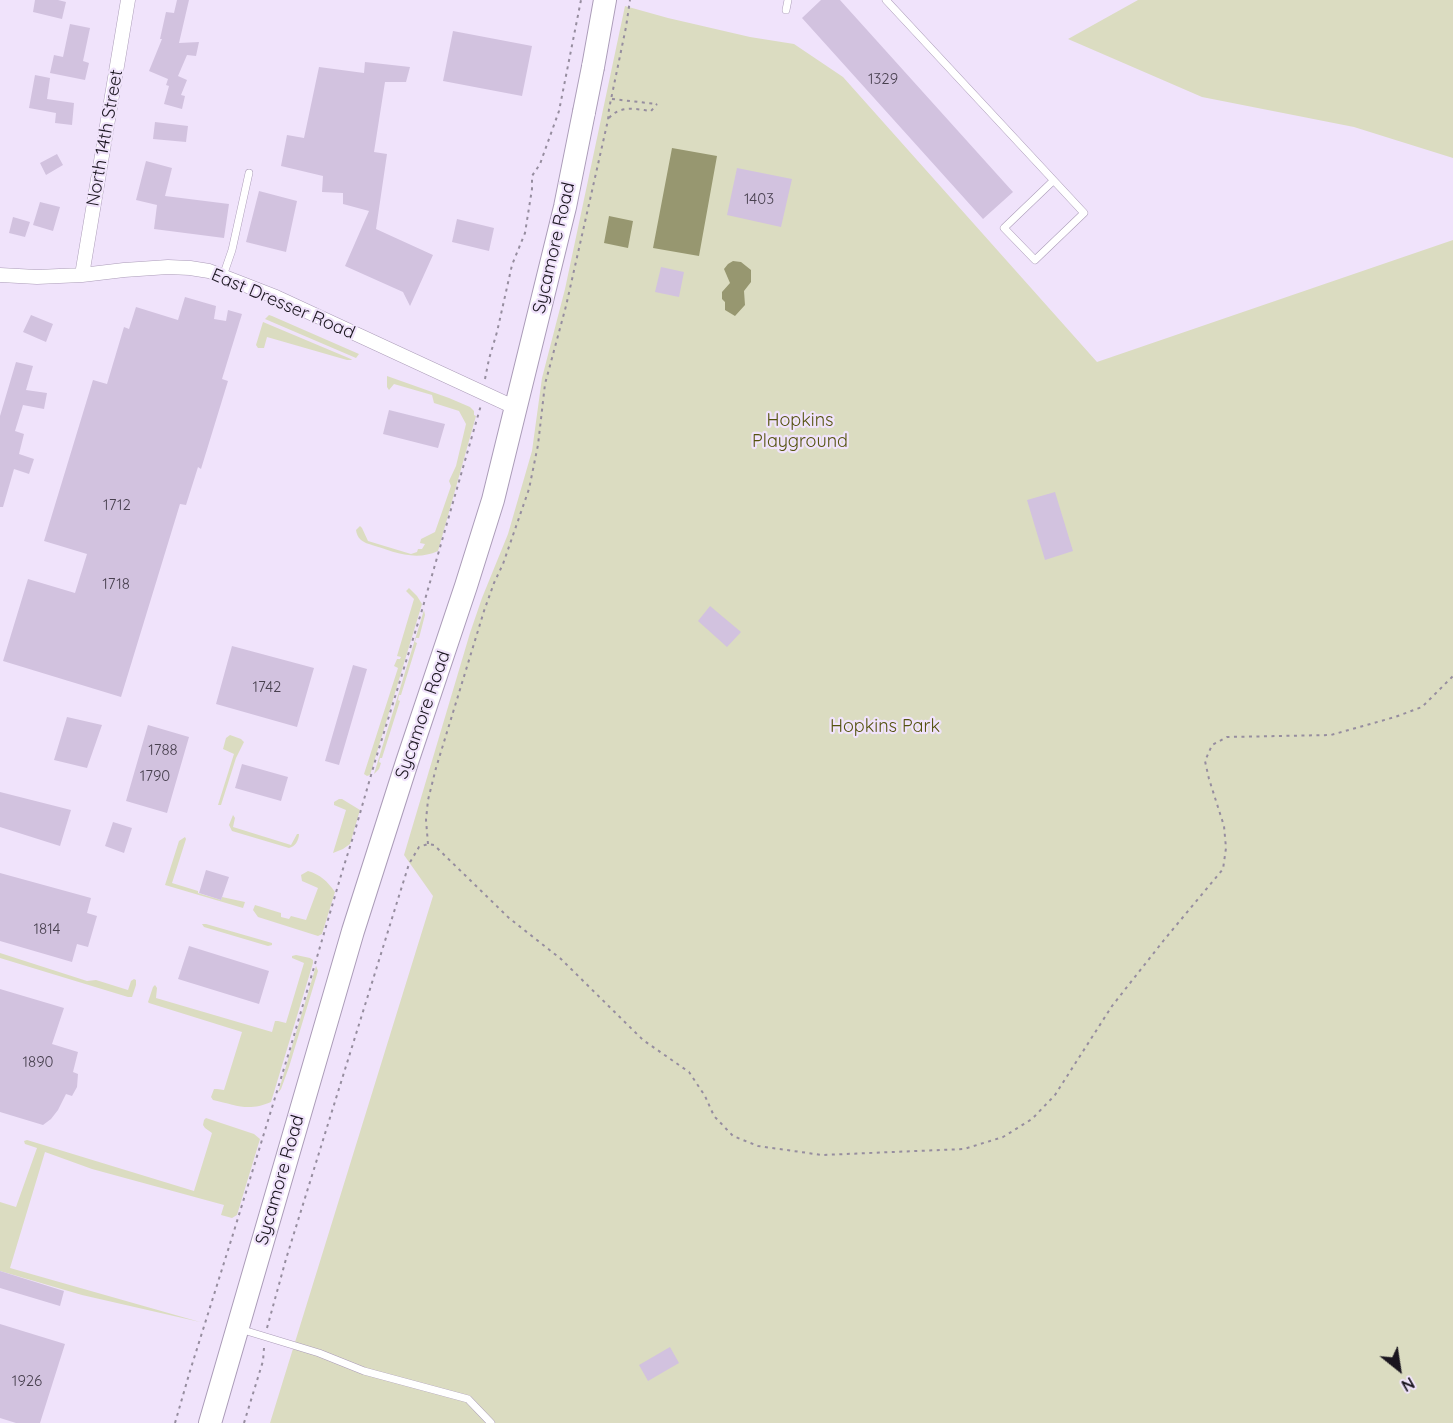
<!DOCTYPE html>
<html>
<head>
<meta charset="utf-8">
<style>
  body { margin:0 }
  #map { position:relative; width:1453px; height:1423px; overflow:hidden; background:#f0e3fb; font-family:Quicksand,sans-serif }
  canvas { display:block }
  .north { position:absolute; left:1369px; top:1339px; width:60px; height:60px; -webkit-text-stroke:4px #f0e3fb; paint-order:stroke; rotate:150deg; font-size:16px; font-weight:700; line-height:24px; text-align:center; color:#1a151f }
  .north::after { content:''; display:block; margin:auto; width:21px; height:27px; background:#1a151f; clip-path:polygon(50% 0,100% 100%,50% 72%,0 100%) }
</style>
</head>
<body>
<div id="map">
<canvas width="1453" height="1423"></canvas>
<div class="north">N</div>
</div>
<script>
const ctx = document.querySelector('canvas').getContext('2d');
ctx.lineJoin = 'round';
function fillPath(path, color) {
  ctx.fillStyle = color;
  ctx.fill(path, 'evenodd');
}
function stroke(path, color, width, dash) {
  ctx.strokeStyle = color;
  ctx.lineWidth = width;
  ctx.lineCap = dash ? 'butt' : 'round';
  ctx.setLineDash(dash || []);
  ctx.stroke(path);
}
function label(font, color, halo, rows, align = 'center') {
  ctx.font = font + ' Quicksand,sans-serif';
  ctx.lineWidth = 4.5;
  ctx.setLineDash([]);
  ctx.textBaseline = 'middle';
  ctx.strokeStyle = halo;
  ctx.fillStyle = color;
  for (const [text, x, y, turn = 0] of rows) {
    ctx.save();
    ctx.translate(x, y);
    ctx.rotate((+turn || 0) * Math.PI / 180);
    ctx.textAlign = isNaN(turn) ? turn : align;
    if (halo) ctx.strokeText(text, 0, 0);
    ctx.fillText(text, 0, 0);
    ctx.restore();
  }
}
fillPath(new Path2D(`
  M1138,0H1453V158L1354,127L1202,97L1068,39Z
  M625,6L668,18L750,37L794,44L843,77L1097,362L1453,240V1423H270L433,896L404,855L470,633L482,598L508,534L532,451L542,378L565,289Z
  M269,315L272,316L359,354L356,358L265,319Z
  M263,322L351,359L352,360H347L267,337L264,348H258L256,345Z
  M387,376L449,398L470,407L474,411V415L476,416L438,551C414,562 392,551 369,544C362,542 357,538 356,530L360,526L362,528L368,541L411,554L417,552L418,549H422L425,544L420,543L421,539L435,532L451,486L449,481L456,466L466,424L459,411L434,403L432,395L394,384L389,390L387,387Z
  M409,588L417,596L422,604L370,775L367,776L364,774L398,668L394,666L397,659H400L401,657L397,656L414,599L406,591Z
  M424,610L425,615L419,638H416L415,642L417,643L401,695H399L398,700L400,701L382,758H380L379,762L381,763L379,769L374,774Z
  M230,735L241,739L244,742L236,758L221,805H218L234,754L223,749L226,738Z
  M339,799H342L360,810L350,844L343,849L333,853L346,810L334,805V802Z
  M233,815L235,818L233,827L291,845L297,834H299C299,840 295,847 289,848L232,831L229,825Z
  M185,837L186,839L172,883L198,891V893L221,900L222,897L245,902L243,908L165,885L179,841Z
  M308,871C321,875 327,881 335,892L322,934L318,936L258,917L253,910L255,905L281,913V917L289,919L291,916L306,920L318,888L302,881L301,875Z
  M202,924H206L272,943V945L268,946L204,927Z
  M0,953L87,981L96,980L128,990L131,981L134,979L136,980V985L132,997H128L0,958Z
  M296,955L310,958L313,960V963L271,1102C248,1112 236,1105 213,1100L211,1097L214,1089H217L224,1090L242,1032L149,1003L148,1002L153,987L155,985L157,988L156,998L272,1032L275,1021H278L286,1023L304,963L292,958V956Z
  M316,966L318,971L289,1067L281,1089L278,1093Z
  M206,1118L254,1134L260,1139L237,1215L232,1218L221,1215L224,1205L92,1169L45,1152L10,1268L200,1322L82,1295L0,1271V1202L16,1207L37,1148L25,1144L24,1141L27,1140L194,1191L212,1133L205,1128L203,1125L204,1120Z`), '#dbdcc1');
fillPath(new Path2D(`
  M672,148L717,156L699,256L653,248Z
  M609,216L633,221L628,248L604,243Z
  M733,261L741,262L751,270V282L744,291L745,305L735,316L725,310V302L722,299V292L730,283L724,269L728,264Z`), '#979770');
fillPath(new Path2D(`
  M35,0H58L66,2L62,19L33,12Z
  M177,0H189L179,43L199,42L196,56L187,55L178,76L187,80L181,95L185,96L182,109L164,104L169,86L166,85L168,79L149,71L162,39H160L166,12L174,13Z
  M821,0H840L1013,192L983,219L802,18Z
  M70,24L90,28L83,61L89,63L85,80L50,73L54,55L63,57Z
  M453,31L532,46L522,96L443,81Z
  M365,62L410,67L406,82H385L374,152L387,154L376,229L433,255L410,306L403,292L345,266L369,211L343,204V193L322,192L323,176L281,166L287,135L304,138L319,67L364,73Z
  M35,75L50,78L47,99L74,103L72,125L55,123L56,113L29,108Z
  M155,122L188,126L186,142L153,139Z
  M57,154L63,165L46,175L40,163Z
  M146,161L172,168L165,196L229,204L224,238L154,229L157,205L136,200Z
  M737,168L792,179L781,227L727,215Z
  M259,191L297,201L286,252L246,242Z
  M40,202L60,207L53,231L33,225Z
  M13,217L30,222L25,237L9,233Z
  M457,219L494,228L489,251L452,242Z
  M661,267L684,272L679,297L655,292Z
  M185,297L216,306L214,319L226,321L228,310L242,314L222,379L228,381L201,469L198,467L186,505L180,504L121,697L3,661L28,579L75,593L87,554L44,541L93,380L107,384L124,327L129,329L136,307L178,320Z
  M31,315L53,324L46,342L23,332Z
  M16,362L33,366L26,390L47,393L44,409L23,405L15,431L24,434L19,454L34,459L29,474L14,469L3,507H0V416Z
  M389,410L445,424L438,448L383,434Z
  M1055,492L1073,551L1045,560L1027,500Z
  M710,606L741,632L727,647L698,621Z
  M232,646L314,668L297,727L216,704Z
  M353,665L367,669L339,765L325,761Z
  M67,717L102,725L87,768L54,760Z
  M148,725L189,737L167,813L126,801Z
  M242,764L288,777L281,801L235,788Z
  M0,792L71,810L60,846L0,827Z
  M113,822L132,828L124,853L105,846Z
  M206,870L229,877L221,900L199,893Z
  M0,873L91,898L87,913L97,916L88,947L77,944L72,962L0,941Z
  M189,946L269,971L259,1004L178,979Z
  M0,989L64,1008L52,1044L78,1052L73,1072L78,1074L77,1087L72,1096L66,1094L58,1110L51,1119L43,1125L0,1112Z
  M0,1271L64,1291L60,1306L0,1288Z
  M0,1324L65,1344L40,1423H16L0,1418Z
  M670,1347L679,1363L648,1381L639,1365Z`), '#d2c2df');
const lane = new Path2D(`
  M886,0L1084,213L1035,260L1004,228L1053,181
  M786,10L788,0
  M223,276L232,250L249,173
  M240,1329L319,1353L364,1371L468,1399L491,1423`);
const street = new Path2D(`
  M0,275L37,277L82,275L124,270L168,267L190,268L209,271L276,297L516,408
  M82,275L128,0`);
const primary = new Path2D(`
  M593,67L605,0
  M210,1423L353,931L407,762L466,586L493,500L565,207L584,112`);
stroke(lane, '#ab9cb8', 8);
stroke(street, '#ab9cb8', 15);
stroke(primary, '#ab9cb8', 24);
stroke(new Path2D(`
  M612,99L657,104
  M609,118C620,105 636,109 651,111L657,104
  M485,379L489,359L497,332L512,265L525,233L532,189V176L540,164L559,111L581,0
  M428,844L426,820L428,800L436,768L484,611L494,583L503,564L529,489L538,445L545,384L566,306L608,120L609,109L626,27L630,0
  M267,1328L286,1259L403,883L409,864L419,847L428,844L434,845L509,918L561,959L643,1040L689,1072L705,1096L714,1116L733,1136L758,1146L822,1155L964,1149L1003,1137L1032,1119L1055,1095L1112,1006L1164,940L1223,869L1226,848L1224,826L1209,779L1205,761L1212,745L1227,737L1331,735L1395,717L1422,707L1453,676
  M175,1423L190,1371L234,1231L290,1049L342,872L354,834L376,758L422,610L481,405
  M244,1423L263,1361L264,1348`), '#968d9f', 2, [3, 4.5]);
stroke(lane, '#fff', 7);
stroke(street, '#fff', 14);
stroke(primary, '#fff', 22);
const primaryBridge = new Path2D(`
  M584,112L593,67`);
stroke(primaryBridge, '#ab9cb8', 24, []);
stroke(primaryBridge, '#fff', 22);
label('15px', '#48404f', null, [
  ["1329",883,79],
  ["1403",759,199],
  ["1712",117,505],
  ["1718",116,584],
  ["1742",267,687],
  ["1788",163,750],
  ["1790",155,776],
  ["1814",47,929],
  ["1890",38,1062],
  ["1926",27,1381]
]);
label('18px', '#1a151f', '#f0e3fb', [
  ["North 14th Street",105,138,-80],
  ["Sycamore Road",554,248,-77],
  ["East Dresser Road",283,304,23],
  ["Sycamore Road",423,715,-71],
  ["Sycamore Road",280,1180,-74]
]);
label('18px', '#54520e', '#f0e3fb', [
  ["Hopkins",800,421],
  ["Playground",800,442],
  ["Hopkins Park",885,727]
]);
</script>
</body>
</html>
